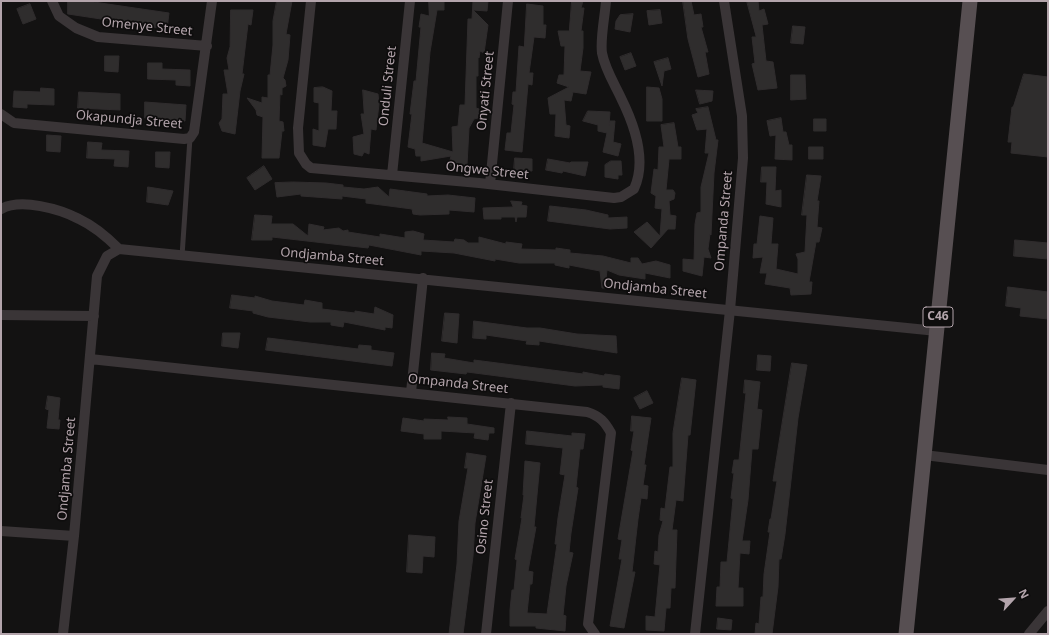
<!DOCTYPE html>
<html>
<head>
<meta charset="utf-8">
<style>
  body { margin:0 }
  #map { position:relative; width:1049px; height:635px; overflow:hidden; background:#131212; font-family:"Noto Sans",sans-serif }
  canvas { display:block }
  .frame { position:absolute; inset:0; border:2px solid #b3a4ab; pointer-events:none }
  .north { position:absolute; left:993px; top:579px; width:40px; height:40px; -webkit-text-stroke:3px #0e0d0d; paint-order:stroke; rotate:64deg; font-size:11px; font-weight:700; line-height:16px; text-align:center; color:#b3a4ab }
  .north::after { content:''; display:block; margin:auto; width:14px; height:18px; background:#b3a4ab; clip-path:polygon(50% 0,100% 100%,50% 72%,0 100%) }
</style>
</head>
<body>
<div id="map">
<canvas width="1049" height="635"></canvas>
<div class="frame"></div>
<div class="north">N</div>
</div>
<script>
const ctx = document.querySelector('canvas').getContext('2d');
ctx.lineJoin = 'round';
function fillPath(path, color) {
  ctx.fillStyle = color;
  ctx.fill(path, 'evenodd');
}
function stroke(path, color, width, dash) {
  ctx.strokeStyle = color;
  ctx.lineWidth = width;
  ctx.lineCap = dash ? 'butt' : 'round';
  ctx.setLineDash(dash || []);
  ctx.stroke(path);
}
function label(font, color, halo, rows, align = 'center') {
  ctx.font = font + ' "Noto Sans",sans-serif';
  ctx.lineWidth = 3.5;
  ctx.setLineDash([]);
  ctx.textBaseline = 'middle';
  ctx.strokeStyle = halo;
  ctx.fillStyle = color;
  for (const [text, x, y, turn = 0] of rows) {
    ctx.save();
    ctx.translate(x, y);
    ctx.rotate((+turn || 0) * Math.PI / 180);
    ctx.textAlign = isNaN(turn) ? turn : align;
    if (halo) ctx.strokeText(text, 0, 0);
    ctx.fillText(text, 0, 0);
    ctx.restore();
  }
}
const building = new Path2D(`
  M68,1H87L169,13L167,29L68,14Z
  M277,1H292L286,34L290,35L288,60L283,78L285,80L286,86L282,88V95L280,94L279,121L283,122L284,131H282L279,158H262L263,117L257,115L256,110L247,98L262,103V97L268,98V75H270L273,45V21Z
  M429,1H444V10H437L430,52L422,143L453,152L452,127L458,126L460,105H465L468,19H472L473,1H488L487,11L473,10L488,25L484,53L480,51L479,58L478,57V76H476V108L479,109L478,118L474,119L469,128L467,165H449L451,156L421,161V156H416L415,149L408,147L412,114H410L414,81H416L421,27H419L421,14L429,16Z
  M572,1H583L581,8H584L581,31H583V48L580,71L591,72L586,94L573,92L571,101L564,100L566,125L570,126L569,138L555,136L556,114H550L548,98L569,87L557,83L559,75H564L565,46H561L558,31H569Z
  M683,1H691L694,15L701,14L703,27H701L708,52H705L709,74L698,77L688,39Z
  M747,1H758L759,11L764,9L768,24L762,25L766,61L773,62L777,88L758,90L752,64L755,63L752,37H756Z
  M30,4L36,19L23,24L17,9Z
  M527,4L543,6V25H546L545,38L534,37L529,73H533L532,85L528,84L522,152L505,150L507,133H511L514,105L512,104L513,92H516L519,46L524,47Z
  M231,10H253L251,25L248,24L242,74H244L240,91L235,134L222,131L219,123L222,119L223,94H228L224,70H229L227,58L230,47Z
  M660,10L662,23L649,25L647,11Z
  M633,14L630,32L615,29L616,21L620,15Z
  M793,26L805,27L803,44L791,43Z
  M631,53L636,66L625,70L620,57Z
  M105,56H119L118,72L105,71Z
  M668,58L671,69L664,71L662,86L654,62Z
  M148,63H162V69L190,70V86L176,85V80L148,79Z
  M1024,74L1048,77V157L1011,153L1012,142H1008L1012,107H1013Z
  M791,75H805L806,99L791,100Z
  M323,87L332,91L331,111H337L336,129H328L325,147L313,145V129L319,131V103L314,102V88Z
  M647,87L659,88L662,99V121H647Z
  M41,88L54,89V105L27,104V108L13,107L14,91L40,92Z
  M363,90L378,94L379,104L376,130L371,129L369,154L364,152L362,156L354,154L353,137L364,134L361,114H364Z
  M696,90L713,91L712,101L700,104Z
  M79,92L120,94V110L78,108Z
  M145,102L186,105L185,121L145,118Z
  M708,107L716,140H718L714,173L711,235L710,234L708,249L711,258L704,257L702,276L683,271V259L694,260L695,224L697,213L701,212V187L709,153H705L707,129L697,130L692,115L698,113L696,109Z
  M588,111L610,112L609,126L610,121H615L613,142L621,144L618,156L603,152L607,133L598,131V125L583,121Z
  M781,118L783,132H786L789,145H792V160L775,159L776,135L770,136L767,121Z
  M814,119H826V131H814Z
  M674,123L678,147H681V159H669L666,190H673L675,193L674,199L669,201L670,215L676,216L675,229H668L651,248L634,232L647,222L660,236L662,209L655,208L656,196L651,193L654,169L658,170L659,147H664L661,125Z
  M47,135L61,136L60,152L47,151Z
  M88,142L102,143L101,150L129,151L128,167L114,166L115,159L87,158Z
  M809,147H823V159H809Z
  M156,152H170L169,168L156,167Z
  M515,158L532,159V171L514,170Z
  M548,159L570,163L571,162H588L585,176L563,171L562,173L546,170Z
  M611,161H621L622,175H618V179L605,177V165Z
  M264,166L272,179L255,190L247,178Z
  M762,167H776L775,191L781,190V207L766,204L767,182H761Z
  M807,175L821,176L817,201H819L817,227L822,228L819,242H816L809,282H812L811,294L791,295L790,288L765,284L767,273H760L763,257L753,258L754,244H757L760,216L773,218L771,244H778L776,269L798,274V259L796,254L805,252L807,215H802Z
  M293,182L326,183L343,185V187L364,189L378,187L389,197L390,189L427,194V196L448,195L475,198L474,212L449,210V214L420,215L413,214L412,209L366,203V199L342,196V199L301,196V194L277,197L275,183Z
  M148,187L173,191L168,205L147,202Z
  M511,201L522,202L521,205L527,206L526,217H517L516,222L515,217H501V219H484L483,208L513,207Z
  M550,206L586,210L608,215V218L627,217V228L610,229L548,221Z
  M255,215L272,216L271,224H293L308,236L309,224L324,227L323,230L339,228L343,231L348,230V232L380,237V234L405,238V232L413,231L424,234L423,240L454,242L455,239L464,240L468,243H479V237L506,244V242L522,244L521,249L556,250V248L570,250V253L603,256L631,263V258H638L642,264L656,261L670,265V278L645,273V279L619,275L607,270L605,288H602L600,271L569,265V268L555,265V263H519L495,259V261L454,253L421,251V255L369,245L368,248L272,237V240H252Z
  M1015,240L1048,243V259L1014,256Z
  M1008,287L1048,292V319L1020,316L1021,308L1006,306Z
  M232,295L255,298V296L272,301L304,305L305,300L322,303V309L355,313V311L374,314L375,307L393,315L392,328L385,327V330L344,322L343,327L331,325V322H310L268,317L253,313V311L230,308Z
  M445,313L459,314L457,343L442,341Z
  M474,321L527,328H540L577,334L616,336L617,353L539,341V345L526,344L527,341L486,335V339L473,338Z
  M223,333H240L238,348L222,346Z
  M268,338L358,349L359,345L371,346V350L394,353L392,366L266,350Z
  M432,353L445,354L444,358L474,363V360L583,374V372L604,376L605,374L620,376L619,389L603,387V385L575,386L467,372L466,374L431,370Z
  M758,355L771,356L770,371L757,370Z
  M792,363L807,365L798,418L785,534L781,559H779L778,587L772,634H755L756,623L759,624L761,597H763L764,574L770,532H768L770,519H771L777,481H773L775,468Z
  M682,378L696,380L690,435H688L683,501L676,500L672,530H677L675,588H671L670,608H666L664,631L646,630V616L655,617L660,565L654,564L655,551L658,552L659,535L663,521L660,520L661,508L665,509L670,467H673V433Z
  M745,380L760,382L757,409L762,410L758,449H752L748,500L742,541H750L749,554L740,553L738,588H743V606H716L717,587H720L721,562H727L733,499L731,498L734,473H732L734,460H739L746,393H744Z
  M647,391L653,403L640,409L634,398Z
  M48,396L60,398L58,420H60L59,429L47,428L49,410L46,409Z
  M632,416L651,418L644,465H646L643,485L648,486L647,499L641,498L638,519L632,572H635L624,628L610,626L622,559H619L622,540L618,539L633,451L631,450L634,431H631Z
  M448,417L467,418V424L494,428V433H489L488,440L474,438L475,433L441,431V439H424V434L401,431L403,418L424,421V419L448,420Z
  M527,431L572,436V433L585,434L583,449H580L576,487L578,488L571,533L569,552L573,553L566,586L563,615L566,616L565,631L536,628V626H510V610L512,590H514L517,560L515,559L522,518H521L524,495H523L525,461L540,463L534,527H536L528,571L533,572L532,584H530L527,613L547,614L557,544H555L558,518L565,475L560,474L563,448L526,444Z
  M467,453L486,456L475,523L473,556L463,634H449L457,564L459,521L468,468H465Z
  M409,535L435,537L434,557L423,556L422,573L407,572Z
  M718,618L732,620L731,630L717,629Z`);
fillPath(building, '#2f2d2d');
stroke(building, '#2f2c2d', 1);
stroke(new Path2D(`
  M182,256L190,138`), '#3a3537', 5);
stroke(new Path2D(`
  M52,1L59,16L76,28L98,37L207,46
  M311,1L298,128L299,153L306,164L311,168L479,183L614,198L621,197L634,189C647,161 634,124 621,98C614,83 605,69 602,53C600,39 605,16 606,1
  M1,114L14,123L184,139L190,138L194,132L212,1
  M392,175L410,1
  M490,184L508,1
  M1,209C21,198 60,209 79,219C94,226 107,237 119,249
  M1,315L94,316
  M90,359L587,412C600,416 605,422 611,433L588,624L595,634
  M411,392L423,278
  M924,455L1048,470
  M1,531L74,536
  M63,634L74,536L97,276L107,256L119,249L937,331
  M486,634L511,403
  M695,634L730,310L743,158L742,116L724,1
  M1029,634L1048,611`), '#3a3537', 10);
stroke(new Path2D(`
  M906,634L970,1`), '#574f52', 15);
for (const [x, y, w] of [
  [938,317,30]
]) {
  const box = new Path2D();
  box.roundRect(x - w / 2, y - 10, w, 20, 3);
  ctx.fillStyle = '#0e0d0d';
  ctx.fill(box);
  stroke(box, '#b3a4ab', 1);
}
label('bold 12px', '#b3a4ab', null, [
  ["C46",938,317]
]);
label('13px', '#b3a4ab', '#0e0d0d', [
  ["Omenye Street",147,27,6],
  ["Onduli Street",388,86,-84],
  ["Onyati Street",486,91,-84],
  ["Okapundja Street",129,120,5],
  ["Ongwe Street",487,171,6],
  ["Ompanda Street",724,221,-85],
  ["Ondjamba Street",332,257,5],
  ["Ondjamba Street",655,289,6],
  ["Ompanda Street",458,384,6],
  ["Ondjamba Street",67,469,-85],
  ["Osino Street",485,517,-84]
]);
</script>
</body>
</html>
